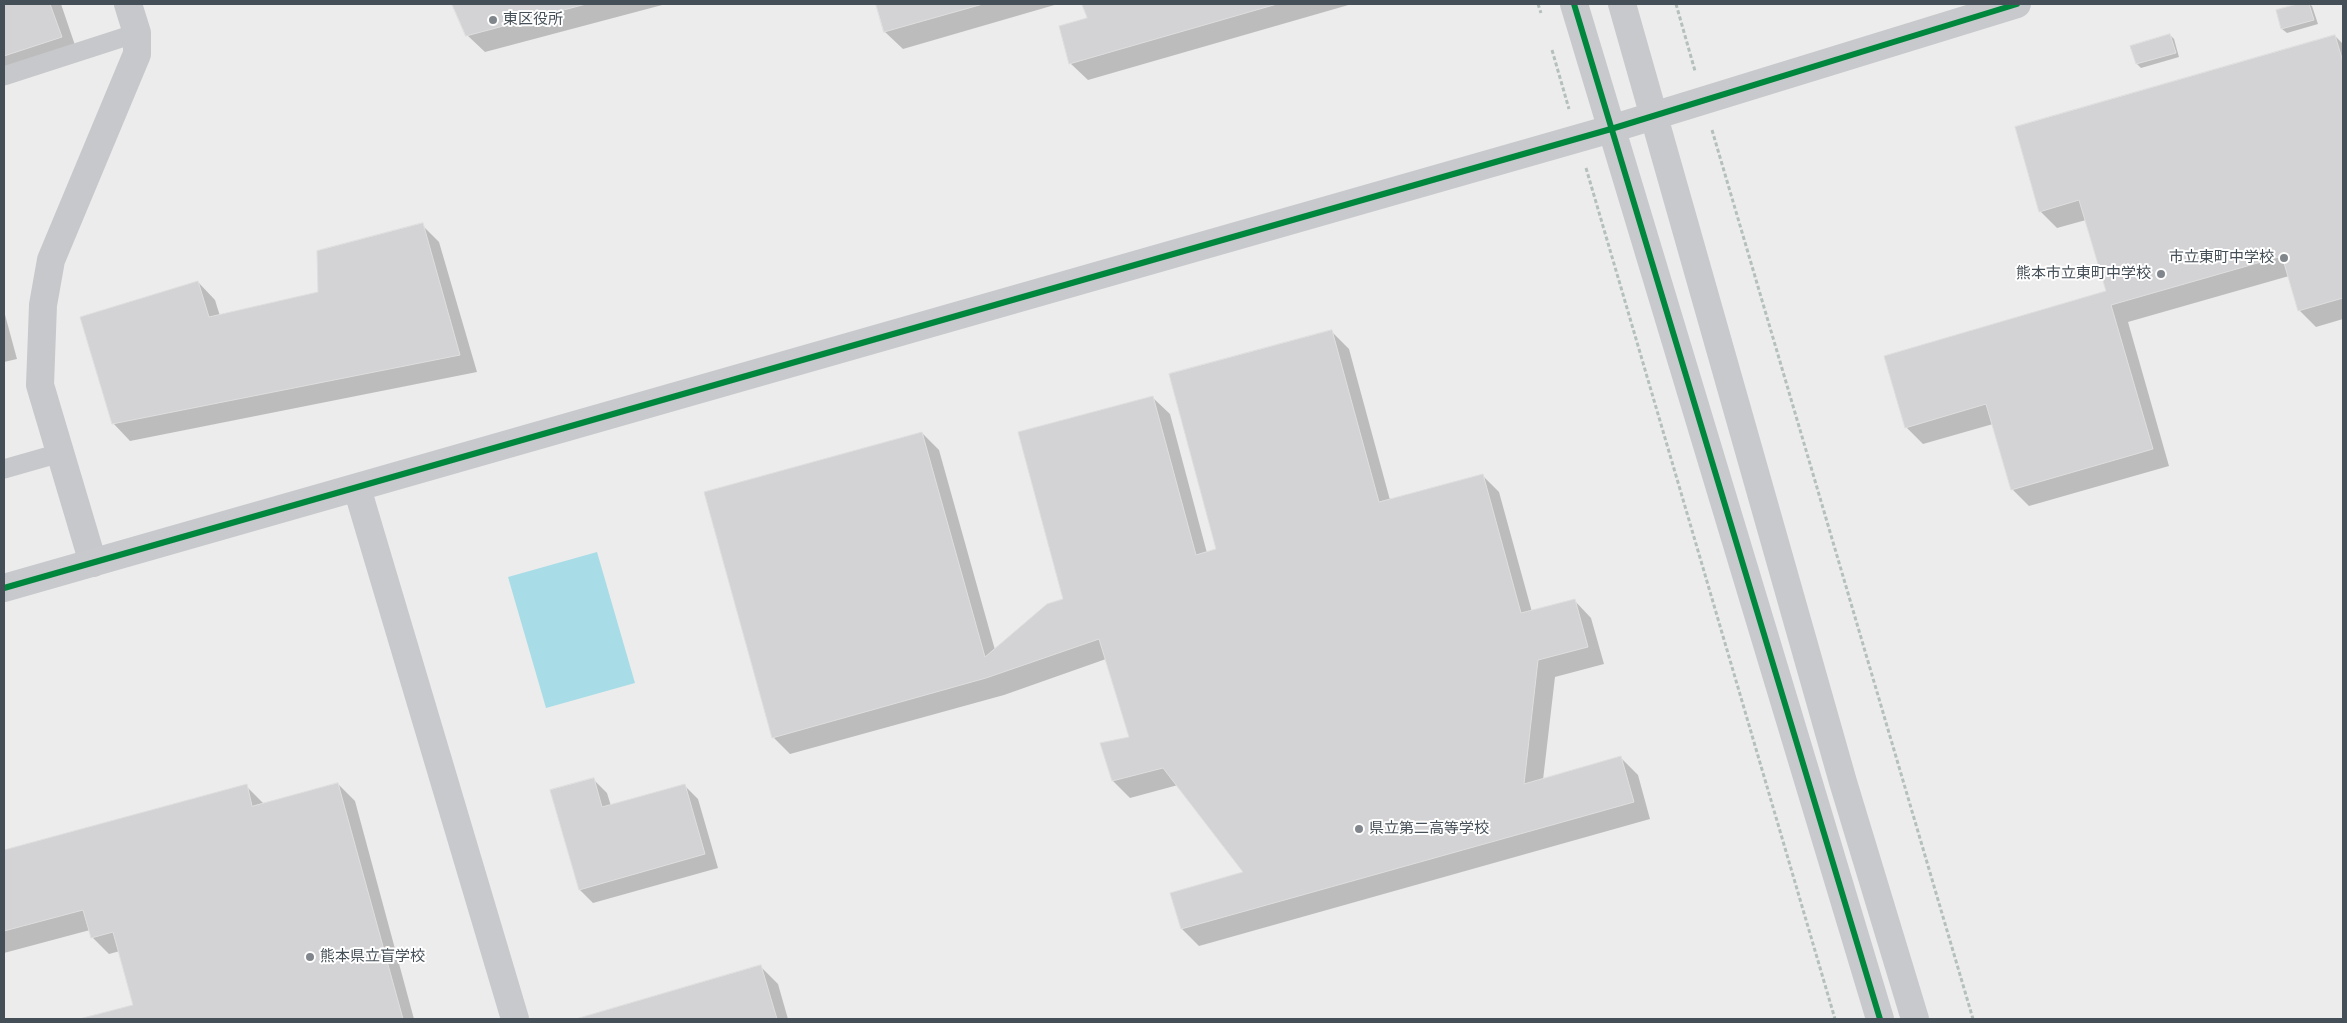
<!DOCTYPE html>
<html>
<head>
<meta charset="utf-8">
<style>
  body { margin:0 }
  #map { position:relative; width:2347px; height:1023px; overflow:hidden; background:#edecec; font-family:"PT Sans",sans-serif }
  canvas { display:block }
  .frame { position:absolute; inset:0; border:5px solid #454f57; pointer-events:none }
</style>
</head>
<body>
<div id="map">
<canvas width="2347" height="1023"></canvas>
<div class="frame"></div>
</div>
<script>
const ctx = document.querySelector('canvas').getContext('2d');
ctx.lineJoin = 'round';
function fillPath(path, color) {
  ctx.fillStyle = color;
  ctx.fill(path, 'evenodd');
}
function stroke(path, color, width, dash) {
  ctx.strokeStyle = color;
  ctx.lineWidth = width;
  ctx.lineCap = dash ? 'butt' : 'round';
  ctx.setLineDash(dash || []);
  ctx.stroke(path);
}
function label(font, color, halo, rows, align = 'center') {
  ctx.font = font + ' "PT Sans","Noto Sans JP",sans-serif';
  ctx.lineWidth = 4;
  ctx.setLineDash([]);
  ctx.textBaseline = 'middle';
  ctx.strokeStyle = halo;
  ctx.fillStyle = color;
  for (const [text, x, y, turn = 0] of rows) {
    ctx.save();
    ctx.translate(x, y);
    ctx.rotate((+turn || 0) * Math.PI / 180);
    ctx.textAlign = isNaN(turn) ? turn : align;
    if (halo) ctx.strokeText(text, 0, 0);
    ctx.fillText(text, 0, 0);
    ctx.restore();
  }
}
fillPath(new Path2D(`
  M597,552L635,683L546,708L508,577Z`), '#a8dde7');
fillPath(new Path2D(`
  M4,4H61L78,54L4,78Z
  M453,4H666L485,52L467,35Z
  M877,4H1058L903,49L885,32Z
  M1084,4H1352L1088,80L1070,63L1088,19Z
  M2302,4H2309L2312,6L2318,24L2287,33L2282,29L2278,11Z
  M2170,35L2174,39L2179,57L2141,68L2137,64Z
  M2335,36L2343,44V319L2316,327L2299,310L2289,276L2128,322L2169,466L2029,506L2012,489L1993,424L1923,444L1906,427L2107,292L2086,220L2057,228L2040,211Z
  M422,225L439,242L477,372L130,441L113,423L198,282L215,300L220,316L319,293Z
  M4,311L17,359L4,362Z
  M1332,332L1349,349L1390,500L1482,475L1499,492L1532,612L1574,600L1591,618L1604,664L1555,677L1543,780L1621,758L1638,775L1650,819L1199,946L1182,929L1172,894L1245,873L1178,785L1130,798L1113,781L1131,738L1106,659L1004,695L790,754L773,737L922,433L939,450L995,650L1065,600L1152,397L1170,414L1207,553L1217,550Z
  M593,779L607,793L611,806L685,786L698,799L718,868L593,903L580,890Z
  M338,784L355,801L414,1019H84L135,1005L120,951L109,954L92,937L90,930L4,953V852L246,786L264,804Z
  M761,967L778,984L788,1019H581Z`), '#0003');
const building = new Path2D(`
  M4,4H50L62,37L4,56Z
  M452,4H586L466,36Z
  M876,4H983L884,32Z
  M1082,4H1277L1069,64L1059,26L1087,18Z
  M2298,4H2309L2314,20L2281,29L2276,10Z
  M2170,34L2176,53L2136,64L2130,46Z
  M2335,35L2343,62V298L2298,311L2282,256L2111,305L2153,449L2011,490L1986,404L1905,428L1884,356L2106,291L2079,200L2039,212L2015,127Z
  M423,223L460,355L112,424L80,317L198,281L209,317L318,292L317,251Z
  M1332,330L1379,502L1483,474L1521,613L1575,599L1588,647L1538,660L1524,784L1621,756L1634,802L1181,929L1170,893L1243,872L1163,768L1112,781L1100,743L1129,737L1099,639L986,678L772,738L704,492L922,432L985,657L1047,604L1063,599L1018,432L1153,396L1196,555L1216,549L1169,374Z
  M594,778L602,807L685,784L705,854L579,890L550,790Z
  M338,783L403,1019H79L133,1005L113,932L91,938L83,910L4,931V850L247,784L252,806Z
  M761,965L777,1019H576Z`);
fillPath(building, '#d3d3d5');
stroke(building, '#dededf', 1);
stroke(new Path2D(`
  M1538,4L1541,13
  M1676,4L1695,71
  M1552,50L1569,109
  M1712,130L1973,1019
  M1586,168L1835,1019`), '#b4c0bc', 3, [4, 2.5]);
stroke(new Path2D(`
  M4,76L137,33
  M4,469L60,453`), '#c6c8cb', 19);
stroke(new Path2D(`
  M93,563L40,385L43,305L51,260L137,54V33L128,4`), '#c6c8cb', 28);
stroke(new Path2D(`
  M1574,4L1880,1019
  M1622,4L1843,782L1915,1019
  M357,488L515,1019
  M4,588L1611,129L2017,4`), '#c7c9cc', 28);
stroke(new Path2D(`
  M1574,4L1880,1019
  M4,588L1611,129L2017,4`), '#00873e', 6);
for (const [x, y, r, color] of [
  [493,20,5,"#80868b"],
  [2284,258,5,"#80868b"],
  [2161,274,5,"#80868b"],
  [1359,829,5,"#80868b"],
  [310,957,5,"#80868b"]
]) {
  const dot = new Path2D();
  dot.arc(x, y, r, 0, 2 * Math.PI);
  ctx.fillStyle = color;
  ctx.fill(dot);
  stroke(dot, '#fff', 2);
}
label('15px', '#454f57', '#fff', [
  ["東区役所",503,20],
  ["市立東町中学校",2274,258,"right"],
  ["熊本市立東町中学校",2151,274,"right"],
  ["県立第二高等学校",1369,829],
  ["熊本県立盲学校",320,957]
], 'left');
</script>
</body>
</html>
